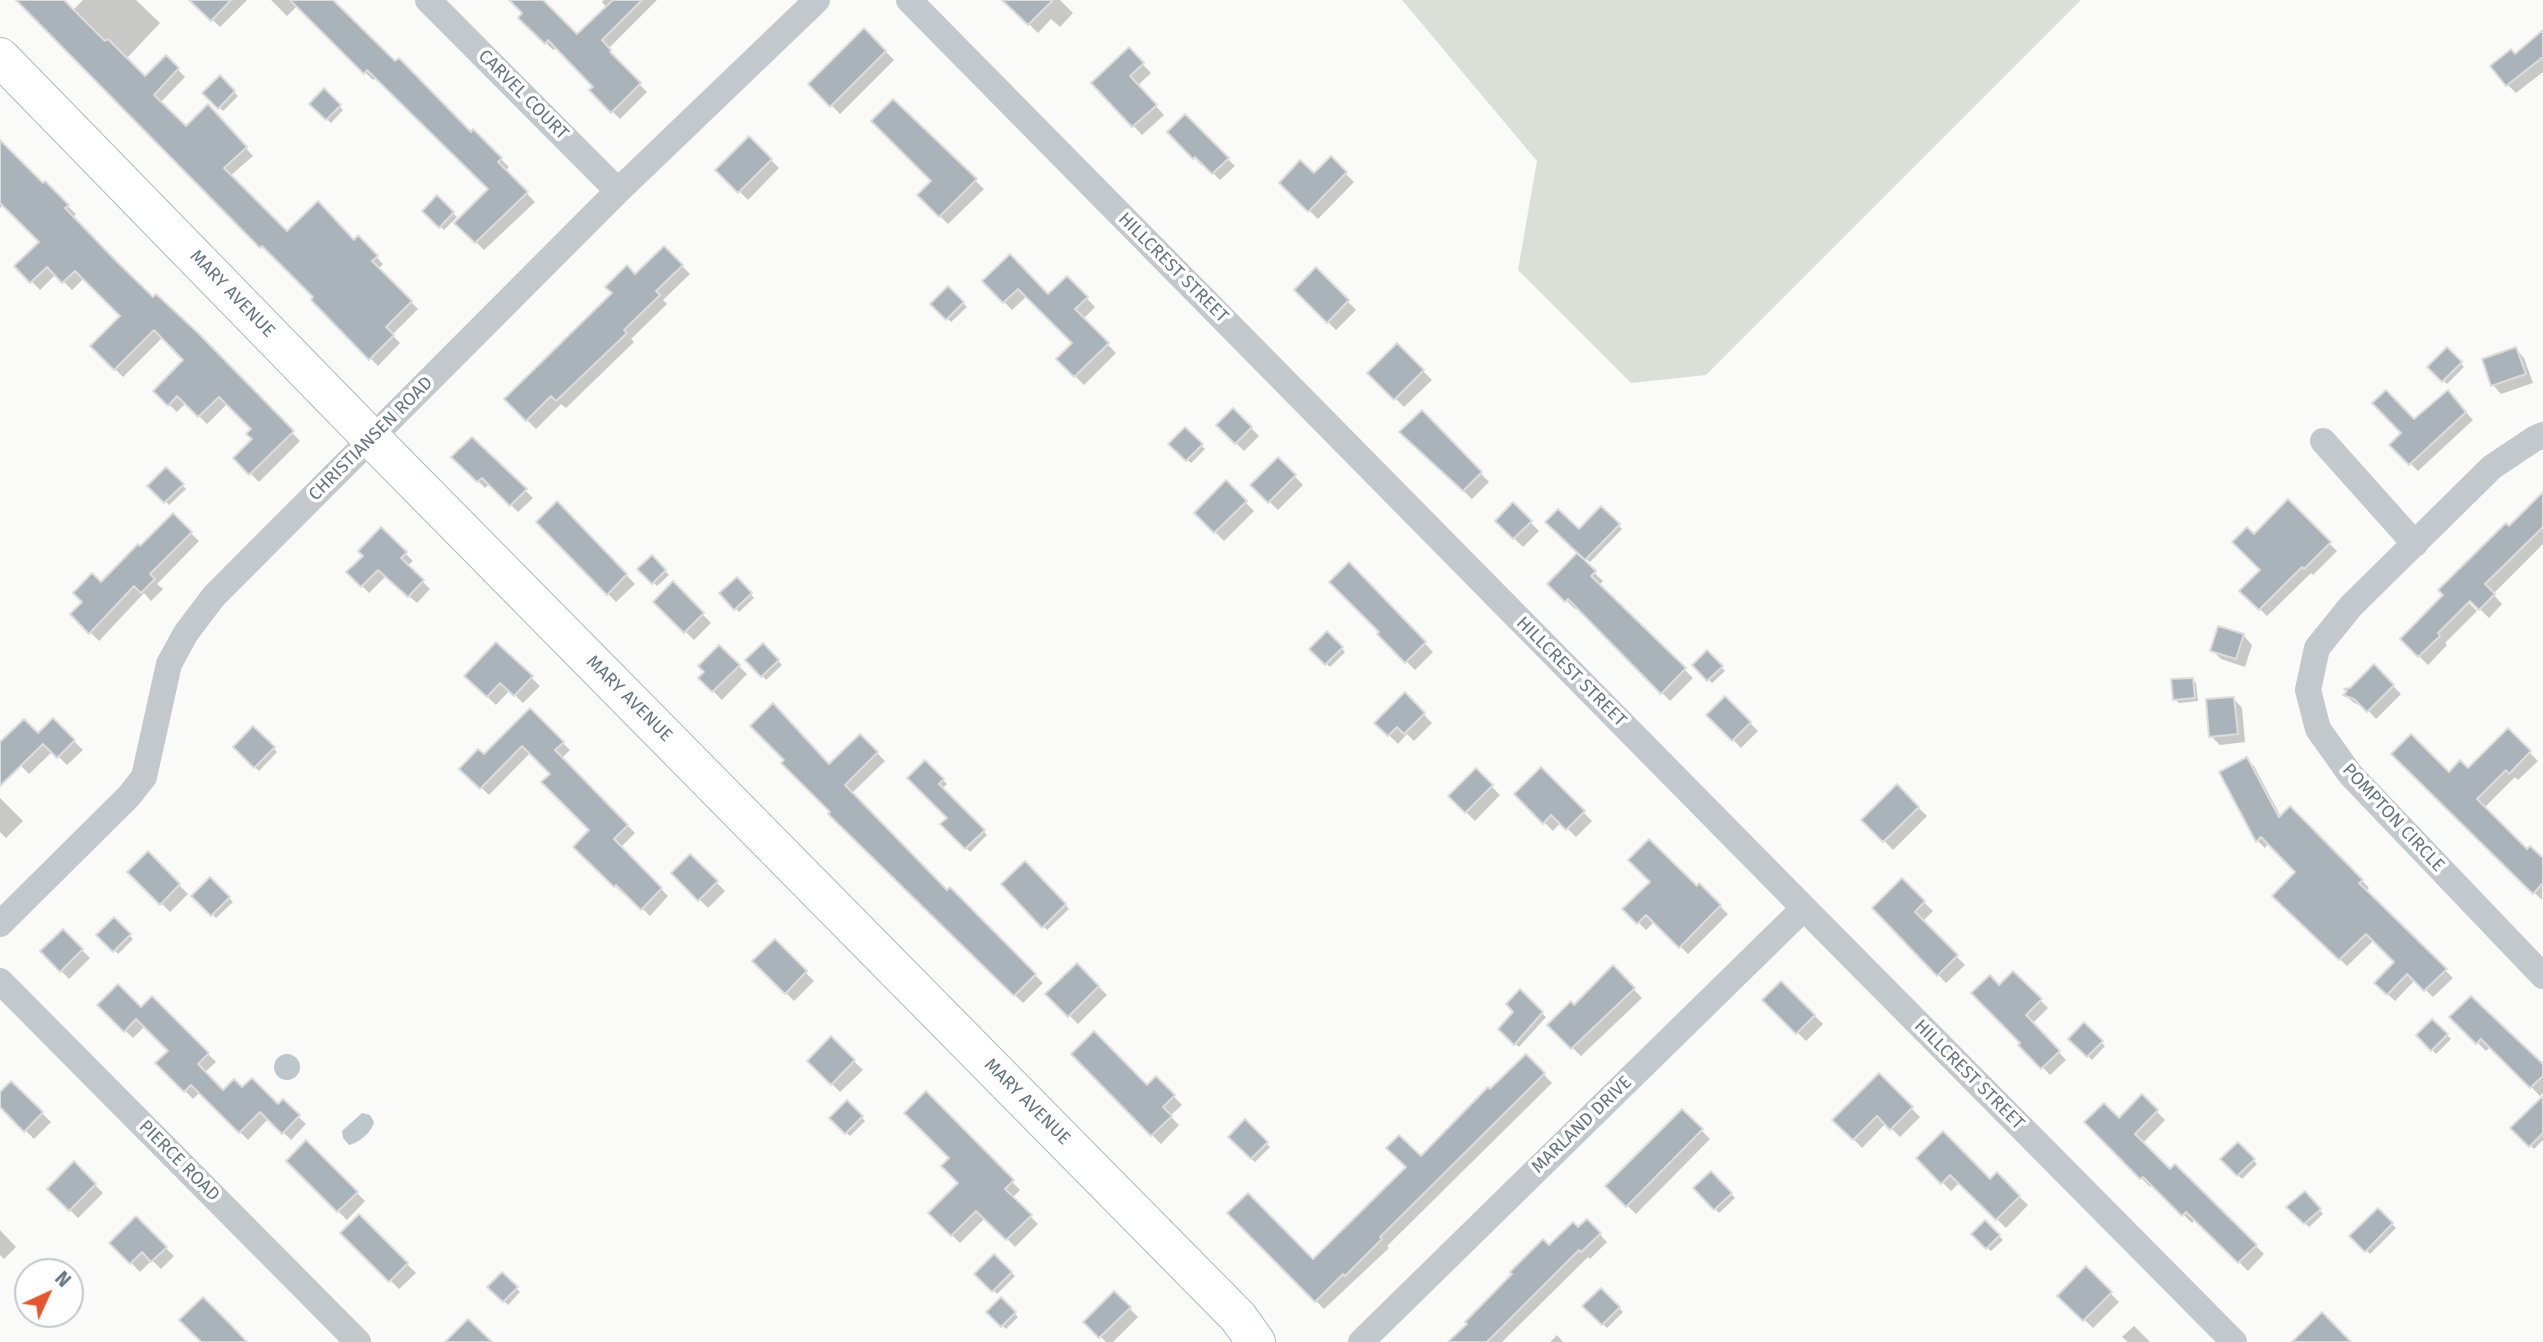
<!DOCTYPE html>
<html>
<head>
<meta charset="utf-8">
<style>
  body { margin:0 }
  #map { position:relative; width:2543px; height:1342px; overflow:hidden; background:#fafaf8; font-family:"Fira Sans",sans-serif }
  canvas { display:block }
  .north { position:absolute; left:14px; top:1258px; width:70px; height:70px; box-sizing:border-box; background:#fff; border:2px solid #c1c8cd; border-radius:50%; rotate:45deg; font-size:19px; font-weight:700; line-height:28px; text-align:center; color:#657683 }
  .north::after { content:''; display:block; margin:auto; width:24px; height:32px; background:#e4572e; clip-path:polygon(50% 0,100% 100%,50% 72%,0 100%) }
</style>
</head>
<body>
<div id="map">
<canvas width="2543" height="1342"></canvas>
<div class="north">N</div>
</div>
<script>
const ctx = document.querySelector('canvas').getContext('2d');
ctx.lineJoin = 'round';
function fillPath(path, color) {
  ctx.fillStyle = color;
  ctx.fill(path, 'evenodd');
}
function stroke(path, color, width, dash) {
  ctx.strokeStyle = color;
  ctx.lineWidth = width;
  ctx.lineCap = dash ? 'butt' : 'round';
  ctx.setLineDash(dash || []);
  ctx.stroke(path);
}
function label(font, color, halo, rows, align = 'center') {
  ctx.font = font + ' "Fira Sans",sans-serif';
  ctx.lineWidth = 7;
  ctx.setLineDash([]);
  ctx.textBaseline = 'middle';
  ctx.strokeStyle = halo;
  ctx.fillStyle = color;
  for (const [text, x, y, turn = 0] of rows) {
    ctx.save();
    ctx.translate(x, y);
    ctx.rotate((+turn || 0) * Math.PI / 180);
    ctx.textAlign = isNaN(turn) ? turn : align;
    if (halo) ctx.strokeText(text, 0, 0);
    ctx.fillText(text, 0, 0);
    ctx.restore();
  }
}
fillPath(new Path2D(`
  M1402,0H2081L1706,375L1631,383L1518,270L1537,161Z`), '#dadfd7');
fillPath(new Path2D(`
  M274 1067a13 13 0 1 1 26 0a13 13 0 1 1-26 0Z
  M362,1113L370,1115L374,1122C372,1132 359,1143 349,1145L343,1138L342,1131Z`), '#bbc7cb');
fillPath(new Path2D(`
  M18,0H59L71,12L83,0H136L160,23L126,59L145,79L166,57L185,77L160,103L186,129L215,114L253,156L230,176L287,233L354,242L358,238L383,264L378,269L418,309L392,335L400,343L378,366L313,300L315,297L270,252L269,254Z
  M201,0H247L220,27L197,5Z
  M271,0H330L471,134L473,132L509,167L505,171L535,202L484,250L457,223L490,189L376,77L373,80L298,5L287,16Z
  M511,0H540L577,37L607,8L602,2L604,0H657L608,49L618,59L616,61L647,92L620,119L591,90L595,87L557,47L553,50L521,18L525,13Z
  M1017,0H1060L1073,13L1060,27L1051,19L1038,33L1011,6Z
  M864,30L894,60L840,114L810,84Z
  M2543,32V72L2516,93L2508,85L2515,56Z
  M1129,50L1151,73L1137,86L1164,115L1142,135L1093,83Z
  M220,78L238,96L223,111L205,93Z
  M324,91L343,110L331,123L312,104Z
  M893,101L984,189L948,224L919,195L934,181Z
  M1185,117L1235,166L1220,180L1203,163L1201,165L1170,132Z
  M749,138L779,168L748,200L718,170Z
  M0,142L76,214L72,218L154,299L197,334L300,441L259,482L235,458L254,439V429L228,403L207,424L186,403L177,412L155,391L185,360L163,337L123,377L92,346L122,316L84,278L72,290L56,274L40,290L17,266L41,242L4,204L0,208Z
  M1331,159L1354,182L1318,219L1281,183L1314,176Z
  M437,197L457,217L444,230L424,211Z
  M664,248L690,274L663,300L667,304L631,339L634,342L566,408L561,404L536,429L506,399Z
  M1010,256L1048,297L1067,278L1095,307L1083,319L1116,353L1084,385L1058,359L1074,343L1027,296L1012,310L984,281Z
  M1316,269L1356,310L1336,330L1296,290Z
  M948,288L967,307L951,322L933,304Z
  M1397,345L1432,380L1404,407L1370,373Z
  M2516,349L2524,358L2533,383L2501,394L2493,385Z
  M2447,350L2464,367L2447,384L2430,367Z
  M2455,400L2473,420L2418,471L2392,445L2414,421Z
  M1233,410L1259,436L1244,451L1218,425Z
  M1422,412L1489,482L1472,499L1410,441Z
  M1185,429L1205,449L1191,463L1171,444Z
  M472,439L533,498L518,512L490,483L485,488L454,457Z
  M1278,459L1303,485L1278,510L1252,485Z
  M166,469L186,489L169,505L150,486Z
  M1226,483L1254,511L1224,541L1196,513Z
  M2543,494V544L2493,594L2502,604L2489,618L2465,594L2462,596L2477,611L2445,643L2447,645L2428,665L2402,639Z
  M2288,502L2337,551L2313,575L2311,573L2267,616L2242,591L2262,570L2254,537Z
  M557,504L635,584L616,602L539,522Z
  M1513,505L1539,531L1523,547L1497,521Z
  M1601,508L1622,529L1590,562L1548,522L1579,531Z
  M173,516L199,541L157,584L163,589L151,601L144,593L99,641L72,614Z
  M381,529L413,561L407,566L430,589L417,603L386,576L369,593L349,572L365,556Z
  M1577,556L1603,581L1599,585L1693,678L1670,701L1578,606L1575,609L1549,584Z
  M652,557L669,575L657,586L640,569Z
  M1349,565L1433,652L1415,670L1379,634L1381,632Z
  M737,579L754,598L739,612L721,593Z
  M673,584L711,623L694,640L655,602Z
  M2220,628L2244,636L2252,645L2245,667L2221,659L2212,650Z
  M1327,633L1345,652L1330,667L1311,649Z
  M496,644L540,686L523,703L510,690L496,705L466,676Z
  M763,645L782,665L766,680L747,660Z
  M719,647L747,674L722,700L700,678L706,672Z
  M1707,652L1725,671L1712,683L1694,665Z
  M2374,667L2401,694L2376,719L2365,707L2354,703L2345,695Z
  M2192,679L2196,683L2198,701L2179,703L2175,699Z
  M1405,695L1432,723L1414,741L1407,734L1398,744L1377,723Z
  M1725,698L1758,731L1741,748L1709,715Z
  M2234,699L2242,708L2245,742L2220,745L2211,736Z
  M530,711L570,750L561,759L635,833L620,848L668,896L650,916L625,892L623,894L576,847L592,830L552,774L531,752L489,795L462,769L484,757Z
  M53,721L83,750L67,765L53,751L29,774L0,744L38,736Z
  M253,728L277,752L259,771L235,747Z
  M2508,731L2538,761L2518,780L2515,777L2484,808L2527,852L2543,861L2542,900L2505,864L2449,774L2468,771Z
  M860,736L885,761L851,794L947,893L950,890L1043,983L1023,1003L830,814V767Z
  M2246,759L2254,766L2281,817L2290,808L2369,888L2365,892L2453,978L2433,997L2415,980L2395,1001L2376,983L2396,962L2374,940L2347,966L2274,896L2298,872L2269,843L2265,848L2258,841L2221,773Z
  M925,762L947,784L942,789L987,835L970,852L943,824L949,818Z
  M1541,770L1592,821L1576,837L1561,822L1553,831L1516,794Z
  M1476,771L1500,795L1475,821L1450,796Z
  M1897,787L1927,816L1893,850L1864,820Z
  M0,798L23,821L6,838L0,832Z
  M148,854L188,894L170,912L130,872Z
  M690,856L725,891L708,908L673,873Z
  M1025,863L1069,909L1047,930L1025,908Z
  M210,879L233,902L216,918L193,896Z
  M1902,881L1933,911L1922,922L1965,965L1946,983L1874,908Z
  M1699,886L1728,914L1688,954L1655,921L1646,930L1625,909Z
  M114,920L133,939L118,954L99,935Z
  M63,931L90,958L69,979L42,951Z
  M775,942L814,981L794,1001L755,961Z
  M1077,965L1107,995L1078,1024L1048,994Z
  M1613,968L1642,998L1581,1056L1549,1025L1574,1007Z
  M2013,973L2048,1008L2032,1024L2066,1060L2050,1075L2021,1045L1999,987Z
  M1781,983L1823,1024L1806,1041L1765,1000Z
  M1520,992L1546,1017L1519,1047L1500,1029L1516,1012Z
  M152,998L216,1062L204,1073L223,1092L242,1090L278,1107L283,1102L306,1124L291,1140L269,1118L248,1140L200,1092L193,1099L158,1063L170,1051L145,1026L133,1038L99,1005L141,1010Z
  M2452,1017L2543,1067V1093L2540,1096L2491,1046L2486,1051Z
  M2432,1021L2451,1039L2436,1054L2418,1035Z
  M2084,1025L2105,1046L2092,1060L2071,1039Z
  M831,1039L863,1070L840,1092L809,1061Z
  M1073,1054L1147,1087L1156,1078L1182,1105L1170,1116L1179,1125L1161,1144Z
  M1526,1056L1552,1083L1387,1246L1389,1248L1324,1309L1230,1213L1313,1261Z
  M1879,1076L1920,1117L1900,1137L1886,1123L1862,1148L1835,1120Z
  M11,1083L51,1122L34,1139L0,1105V1095Z
  M926,1094L1020,1190L1012,1198L1038,1224L1015,1247L986,1217L960,1243L930,1213L960,1183Z
  M2142,1097L2165,1120L2142,1144L2170,1172L2175,1167L2264,1254L2248,1271L2196,1219L2192,1223L2152,1184L2150,1187L2087,1122L2119,1120Z
  M847,1102L865,1121L850,1136L831,1118Z
  M1682,1111L1710,1139L1636,1214L1607,1186Z
  M2543,1115V1140L2534,1149L2513,1128Z
  M1245,1122L1270,1147L1255,1162L1230,1137Z
  M306,1142L365,1201L347,1220L288,1161Z
  M2238,1145L2257,1164L2242,1179L2223,1159Z
  M1918,1158L1990,1181L1997,1175L2028,1205L2006,1228L1960,1182L1951,1191Z
  M74,1164L103,1193L78,1218L49,1189Z
  M1711,1173L1735,1198L1719,1213L1696,1188Z
  M2305,1193L2323,1214L2309,1227L2289,1207Z
  M2378,1210L2396,1228L2370,1254L2352,1236Z
  M359,1217L416,1273L399,1289L343,1233Z
  M136,1219L174,1256L161,1269L152,1260L140,1272L112,1243Z
  M1587,1221L1607,1242L1590,1259L1588,1257L1502,1342H1451L1549,1248L1578,1230Z
  M1985,1222L2003,1240L1991,1251L1973,1234Z
  M0,1230L16,1247L4,1259L0,1255Z
  M994,1256L1015,1276L997,1294L977,1274Z
  M2086,1269L2119,1302L2093,1328L2060,1296Z
  M502,1274L520,1292L508,1305L490,1287Z
  M1601,1290L1623,1312L1607,1328L1585,1306Z
  M1114,1293L1138,1317L1113,1342H1106L1086,1322Z
  M1001,1299L1018,1317L1006,1329L988,1312Z
  M2134,1326L2150,1342H2128L2122,1337Z
  M1557,1335L1563,1342H1550Z`), '#0003');
const building = new Path2D(`
  M16,0H64L105,41L108,39L145,76L166,55L179,68L154,95L186,126L208,104L247,147L224,168L287,231L318,201L354,240L358,235L378,256L372,261L412,301L386,327L394,335L369,360L311,300L313,297L262,246L260,248Z
  M189,0H231L211,21Z
  M290,0H333L395,61L399,58L471,132L473,129L502,158L498,162L528,192L475,243L454,223L488,189L367,70L364,74Z
  M509,0H543L577,34L613,0H642L602,40L611,50L610,52L641,83L611,113L589,90L593,87L548,40L545,44L518,18L522,13Z
  M1002,0H1053L1028,25Z
  M864,28L886,51L830,107L808,84Z
  M2543,30V57L2506,86L2490,66L2511,49L2515,54Z
  M1129,47L1144,63L1130,76L1157,105L1132,127L1091,83Z
  M220,75L235,91L218,109L202,93Z
  M324,88L341,105L326,120L309,104Z
  M893,99L977,179L939,217L917,195L931,181L871,121Z
  M1185,114L1229,158L1212,174L1195,157L1193,159L1167,132Z
  M749,136L772,159L738,193L715,170Z
  M0,140L43,183L45,181L69,205L65,208L116,261L153,297L156,294L198,333L294,431L249,475L233,458L252,439L246,434L251,429L219,397L198,417L177,396L168,406L153,391L183,360L154,330L114,370L90,346L120,316L75,271L62,283L47,267L30,283L14,266L39,242L0,203Z
  M1331,156L1347,172L1308,212L1279,183L1300,160L1314,173Z
  M437,195L454,212L439,228L422,211Z
  M664,246L683,265L656,291L660,295L624,330L627,333L556,401L551,396L526,421L504,399L612,293L605,287L627,265L635,274Z
  M1010,254L1048,294L1067,276L1088,297L1075,309L1109,343L1074,377L1056,359L1072,343L1018,289L1003,303L982,281Z
  M1316,267L1349,300L1327,323L1294,290Z
  M948,286L964,302L946,320L930,304Z
  M1397,343L1424,370L1394,400L1367,373Z
  M2447,347L2462,362L2442,382L2427,367Z
  M2516,347L2526,374L2491,386L2482,359Z
  M2386,390L2414,419L2448,390L2466,412L2409,465L2389,445L2401,433L2372,403Z
  M1233,408L1252,427L1235,444L1216,425Z
  M1422,410L1482,472L1463,491L1399,432Z
  M1185,427L1203,444L1186,461L1168,444Z
  M472,437L527,489L510,506L482,478L477,482L451,457Z
  M1278,457L1296,475L1268,503L1250,485Z
  M166,467L184,484L164,503L147,486Z
  M1226,480L1247,501L1214,533L1194,513Z
  M2543,492V527L2485,584L2495,594L2479,610L2470,601L2438,633L2440,636L2418,657L2400,639L2443,595L2438,590L2506,523L2509,526Z
  M2288,499L2331,542L2304,569L2302,567L2259,610L2239,591L2260,570L2232,542L2247,527L2254,534Z
  M557,501L627,574L607,595L536,522Z
  M1513,502L1532,521L1513,539L1495,521Z
  M1601,506L1620,524L1585,560L1545,522L1558,509L1579,529Z
  M173,513L192,532L150,574L155,579L141,593L134,586L89,634L70,614L82,602L73,593L92,573L101,582L138,544L140,546Z
  M381,527L407,552L401,558L424,580L408,597L378,570L361,587L346,572L363,556L358,551Z
  M1577,553L1596,571L1591,576L1686,668L1661,694L1568,599L1565,602L1547,584Z
  M652,555L666,570L652,584L637,569Z
  M1349,562L1426,642L1405,663L1377,634L1379,632L1329,582Z
  M737,577L752,593L734,610L719,593Z
  M673,581L704,613L684,633L653,602Z
  M2218,626L2244,634L2236,659L2210,651Z
  M1327,631L1343,647L1325,665L1309,649Z
  M496,642L533,676L514,696L500,683L487,697L464,676Z
  M763,643L779,660L761,677L745,660Z
  M719,645L740,665L712,692L698,678L704,672L698,666Z
  M1707,650L1723,666L1707,681L1692,665Z
  M2374,664L2394,685L2367,712L2354,699L2343,695L2347,691L2344,689L2350,688Z
  M2193,678L2195,698L2173,700L2171,679Z
  M1405,692L1425,713L1404,734L1397,727L1388,736L1374,723Z
  M1725,696L1751,722L1732,741L1706,715Z
  M2234,697L2238,734L2209,737L2206,699Z
  M773,703L829,764L860,734L878,752L845,785L947,890L950,887L1036,974L1014,996L828,814L830,812L781,763L784,760L750,726Z
  M530,708L564,742L555,750L628,825L614,839L662,888L641,910L616,885L614,887L573,847L589,830L541,782L550,774L522,746L480,789L459,769L478,749L484,754Z
  M53,718L75,740L57,758L43,744L0,786V742L24,719L38,733Z
  M253,726L275,747L254,768L233,747Z
  M2508,728L2531,751L2509,774L2506,770L2477,799L2527,849L2530,846L2543,858V883L2533,894L2391,754L2411,734L2449,772L2460,760L2468,768Z
  M2247,757L2279,817L2290,806L2363,880L2359,883L2447,969L2424,991L2407,974L2387,995L2374,983L2394,962L2366,934L2339,960L2272,896L2295,872L2261,837L2256,842L2219,772Z
  M925,760L944,779L939,784L985,830L965,849L940,824L947,818L907,778Z
  M1541,767L1585,811L1566,830L1551,815L1543,824L1514,794Z
  M1476,768L1493,785L1465,813L1448,796Z
  M1897,784L1919,807L1883,842L1861,820Z
  M1649,839L1697,886L1699,883L1721,905L1679,948L1646,915L1637,924L1622,909L1650,882L1628,860Z
  M148,851L180,884L160,905L127,872Z
  M690,854L718,881L698,901L671,873Z
  M1025,861L1066,904L1042,928L1001,884Z
  M210,877L230,897L211,916L191,896Z
  M1902,878L1925,901L1915,912L1958,955L1937,976L1872,908Z
  M114,917L131,934L113,952L96,935Z
  M63,929L83,949L60,972L40,951Z
  M775,939L807,971L785,994L752,961Z
  M1077,963L1099,986L1068,1017L1045,994Z
  M1613,965L1635,988L1571,1049L1547,1025L1571,1001L1574,1005Z
  M2013,971L2042,999L2026,1015L2060,1051L2041,1069L2018,1045L2020,1043L1971,993L1990,975L1999,985Z
  M1781,981L1815,1015L1796,1034L1762,1000Z
  M118,984L141,1007L152,996L209,1053L198,1064L223,1090L234,1079L242,1087L252,1078L278,1104L283,1099L300,1115L282,1134L260,1112L239,1133L191,1085L184,1092L155,1063L168,1051L136,1019L124,1032L97,1005Z
  M1520,989L1543,1012L1514,1045L1498,1029L1513,1012L1506,1004Z
  M2471,996L2543,1064V1076L2530,1088L2481,1039L2476,1044L2449,1017Z
  M2432,1019L2448,1034L2431,1051L2416,1035Z
  M2084,1022L2103,1041L2087,1057L2068,1039Z
  M1094,1031L1147,1085L1156,1076L1175,1095L1163,1107L1172,1116L1151,1136L1071,1054Z
  M831,1036L855,1060L831,1085L807,1061Z
  M1526,1054L1545,1073L1380,1237L1382,1239L1345,1276L1343,1274L1315,1302L1227,1213L1248,1193L1313,1259L1406,1167L1386,1148L1399,1135L1421,1156L1488,1087L1490,1089Z
  M1879,1073L1913,1107L1890,1130L1877,1116L1853,1140L1832,1120Z
  M11,1081L43,1112L24,1132L0,1107V1092Z
  M926,1091L1014,1180L1005,1189L1032,1215L1006,1240L976,1211L951,1236L928,1213L958,1183L941,1166L949,1158L904,1113Z
  M2142,1094L2158,1110L2135,1134L2170,1169L2175,1164L2257,1245L2238,1263L2186,1212L2182,1216L2143,1177L2140,1179L2084,1122L2104,1103L2119,1118Z
  M2543,1096V1133L2529,1147L2510,1128Z
  M847,1100L863,1116L845,1134L829,1118Z
  M1682,1109L1703,1129L1626,1207L1605,1186Z
  M1245,1119L1268,1142L1251,1159L1228,1137Z
  M1943,1131L1990,1179L1997,1172L2020,1196L1996,1220L1950,1175L1941,1184L1916,1158Z
  M306,1140L358,1192L337,1212L286,1161Z
  M2238,1142L2255,1159L2237,1176L2220,1159Z
  M74,1161L96,1184L69,1211L47,1189Z
  M1711,1171L1732,1193L1714,1210L1693,1188Z
  M2305,1191L2321,1209L2304,1224L2286,1207Z
  M2378,1208L2393,1223L2365,1252L2349,1236Z
  M359,1214L408,1263L389,1282L340,1233Z
  M136,1216L167,1247L151,1262L142,1252L130,1264L109,1243Z
  M1587,1219L1601,1233L1581,1252L1579,1250L1487,1342H1448L1467,1324L1465,1322L1512,1274L1510,1272L1543,1239L1549,1245L1573,1222L1578,1227Z
  M1985,1220L2000,1235L1986,1249L1971,1234Z
  M994,1254L1012,1272L992,1292L974,1274Z
  M2086,1266L2112,1292L2083,1321L2057,1296Z
  M502,1272L518,1287L503,1302L487,1287Z
  M1601,1288L1620,1307L1602,1325L1582,1306Z
  M1114,1291L1131,1307L1099,1338L1083,1322Z
  M203,1297L229,1323L247,1342H201L179,1320Z
  M1001,1297L1016,1312L1001,1327L986,1312Z
  M2322,1312L2351,1342H2292Z
  M468,1319L492,1342H445Z`);
fillPath(building, '#aab3b9');
stroke(building, '#dcdcda', 2);
const secondary = new Path2D(`
  M0,57L372,439L1238,1317L1256,1342`);
stroke(secondary, '#b3babf', 40);
stroke(new Path2D(`
  M428,0L618,191
  M909,0L1804,908L2234,1342
  M2543,435L2534,439L2492,467L2351,606L2317,648L2308,690L2318,729L2350,774L2543,976
  M2323,441L2415,544
  M0,924L129,796L144,777L169,664L186,633L214,596L618,191L817,0
  M0,981L358,1342
  M1361,1342L1804,908`), '#c3c8cc', 26);
stroke(secondary, '#fff', 38);
label('18px', '#657683', '#fff', [
  ["CARVEL COURT",523,95,45],
  ["HILLCREST STREET",1173,268,45],
  ["MARY AVENUE",232,294,46],
  ["CHRISTIANSEN ROAD",371,439,-45],
  ["HILLCREST STREET",1571,672,45],
  ["MARY AVENUE",629,699,45],
  ["POMPTON CIRCLE",2393,818,47],
  ["HILLCREST STREET",1969,1075,45],
  ["MARY AVENUE",1027,1102,45],
  ["MARLAND DRIVE",1582,1125,-44],
  ["PIERCE ROAD",179,1161,45]
]);
</script>
</body>
</html>
